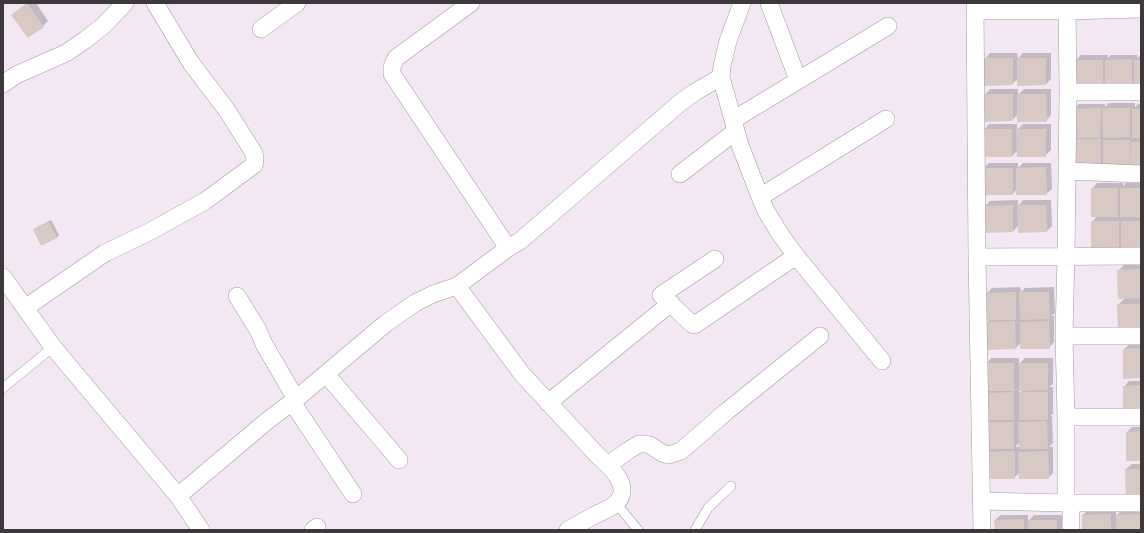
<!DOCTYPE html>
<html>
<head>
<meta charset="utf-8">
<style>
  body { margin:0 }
  #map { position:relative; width:1144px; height:533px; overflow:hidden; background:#f2e7f2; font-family:"Noto Sans",sans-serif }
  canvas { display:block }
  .frame { position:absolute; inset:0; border:4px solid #3c383c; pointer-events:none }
</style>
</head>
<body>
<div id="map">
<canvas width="1144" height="533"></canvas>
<div class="frame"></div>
</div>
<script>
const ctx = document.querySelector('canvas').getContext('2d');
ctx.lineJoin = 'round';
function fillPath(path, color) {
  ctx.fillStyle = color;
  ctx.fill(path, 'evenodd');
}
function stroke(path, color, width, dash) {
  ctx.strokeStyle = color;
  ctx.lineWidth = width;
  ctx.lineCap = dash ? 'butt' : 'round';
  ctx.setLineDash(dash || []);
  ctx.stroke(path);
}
fillPath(new Path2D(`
  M27,3H36L48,21L43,26L12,15Z
  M990,53H1017L1018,59L1023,53H1051V79L1046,84L1018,79L1012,84L985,59Z
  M1081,55H1108V58L1111,55H1137V58L1141,55V88H1102L1076,60Z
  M990,89H1018V95L1024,89H1051V115L1046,121L1018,114L1012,120L985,95Z
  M1109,103H1135V107L1138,104H1141V171L1101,167L1075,139L1077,137L1074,109L1079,104H1105V107Z
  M989,124H1017V130L1023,124H1051V150L1045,156L1018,150L1012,156L984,130Z
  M989,163H1018V168L1023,163H1051L1052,189L1046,194L1017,189L1013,194L984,168Z
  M1097,183H1123V186L1126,183H1141V249L1122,246L1118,249L1092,222L1097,216L1092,189Z
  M1018,200V206L1023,200H1051L1052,226L1047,231L1019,225L1013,231L985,206L990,201Z
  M51,220L59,235L56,238L37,227Z
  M1141,264V332L1118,305L1125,298L1119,270L1124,265Z
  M1020,287L1021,292L1025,288L1054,287L1055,313L1051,316H1054V342L1049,348L1021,342L1016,348L987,322L990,319H987V293L992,288Z
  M1130,344H1141V377L1124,349Z
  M991,358H1019V364L1025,358H1053V384L1049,387H1053V414L1050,416H1052L1053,443L1049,447H1053V473L1048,478L1019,473L1014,478L985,453L990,448L986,393L989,390L986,364ZM1019,390H1023L1019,394ZM1020,442V447H1015Z
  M1129,381H1141V414L1124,387Z
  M1132,427H1141V460L1127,432Z
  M1132,464H1141V497L1126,469Z
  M1141,509V530H1083V515L1088,510H1116V516L1122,510Z
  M1001,515H1028V521L1034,515H1062V530H995V520Z`), '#0003');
fillPath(new Path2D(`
  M27,3L44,27L28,38L11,15Z
  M984,58H1013V85L984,86Z
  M1017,58H1046V85L1017,86Z
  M1132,59V89H1105V60Z
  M1075,60H1103V89H1075Z
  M1134,60H1141V89H1134Z
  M984,94H1013V121L984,122Z
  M1017,94H1046L1047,122H1017Z
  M1101,108L1100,138H1073V109Z
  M1102,108H1130V137L1103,138Z
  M1132,109H1141V138H1132Z
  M983,129H1012V157H983Z
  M1016,129H1046V157H1017Z
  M1074,139H1101V168H1074Z
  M1103,140H1130L1131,169L1103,170Z
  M1131,142H1141V172H1131Z
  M1046,167L1047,195H1016V168Z
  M983,168H1013V195H983Z
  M1091,188H1118V217H1091Z
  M1120,188H1141V217H1120Z
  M1013,205V232L984,233V206Z
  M1017,205H1046L1047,232L1018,233Z
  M1091,221H1119V250H1091Z
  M1121,221H1141V250H1121Z
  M49,222L57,238L41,246L33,229Z
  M1141,269V298L1118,299L1117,270Z
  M1016,292V320H986V293Z
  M1019,292H1049L1050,319L1020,320Z
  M1117,304H1141V333H1118Z
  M1015,321L1016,349L987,350L986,322Z
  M1049,321L1050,349H1020V322Z
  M1141,348V378L1123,379V349Z
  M985,363H1014V391H985Z
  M1019,363H1048V390L1019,391Z
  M1141,385V415L1123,416V386Z
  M1014,392V420H985V393Z
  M1019,392H1048V420H1019Z
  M1047,421L1048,449H1019L1018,422Z
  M985,422H1014V449H985Z
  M1141,431V461H1126V432Z
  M1015,451V479H985L984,452Z
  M1048,451L1049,479H1019L1018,452Z
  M1125,469H1141V498L1126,499Z
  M1111,514V530H1082V515Z
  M1141,514V530H1116V515Z
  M1024,519V530H995L994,520Z
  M1028,520H1057V530H1028Z`), '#d9c9c4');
const service = new Path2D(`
  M3,388L53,347
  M616,503L638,530
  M695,530L708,508L731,486`);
const minor = new Path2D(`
  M471,3L396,58L392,67V74L508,248
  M742,3L728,41L722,66L721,77L740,145L760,197L766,211L780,234L796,256
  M769,3L798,80
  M975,3L977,257L982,530
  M975,11H1067L1141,9
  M261,29L297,3
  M3,84L16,75L66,53L85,40L103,26L125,3
  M1068,92H1141
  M733,120L888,26
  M1067,171L1141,174
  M680,174L736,131
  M760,197L886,119
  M977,257L1141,256
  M715,259L661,295L692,324L694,325L696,324L796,256L882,361
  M3,277L25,308L53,347L178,496L201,530
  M457,286L522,374L599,457C612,468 634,489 614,505C609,509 601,512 595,515C586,520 577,525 568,530
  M237,296L258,330L264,344L296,399
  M25,308L105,253L149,232L205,201L254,165L255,159L254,153L226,109L191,63L155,3
  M1064,336H1141
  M326,374L399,460
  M292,402L353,494
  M548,403L671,303
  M1066,417H1141
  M608,465L629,450L639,444H645L650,445L662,453L669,455L681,451L727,411L820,336
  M178,496L267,421L296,399L385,324L415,303L433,294L457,286L508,248L520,241L681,102L695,92L721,77
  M982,501L1066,503H1141
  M1066,503V417L1064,336L1066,256L1068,92L1067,3
  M1071,503V530
  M313,530L317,527`);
stroke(service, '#a297a2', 10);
stroke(minor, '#a297a2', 18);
stroke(service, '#fff', 9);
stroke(minor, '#fff', 17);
</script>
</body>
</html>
